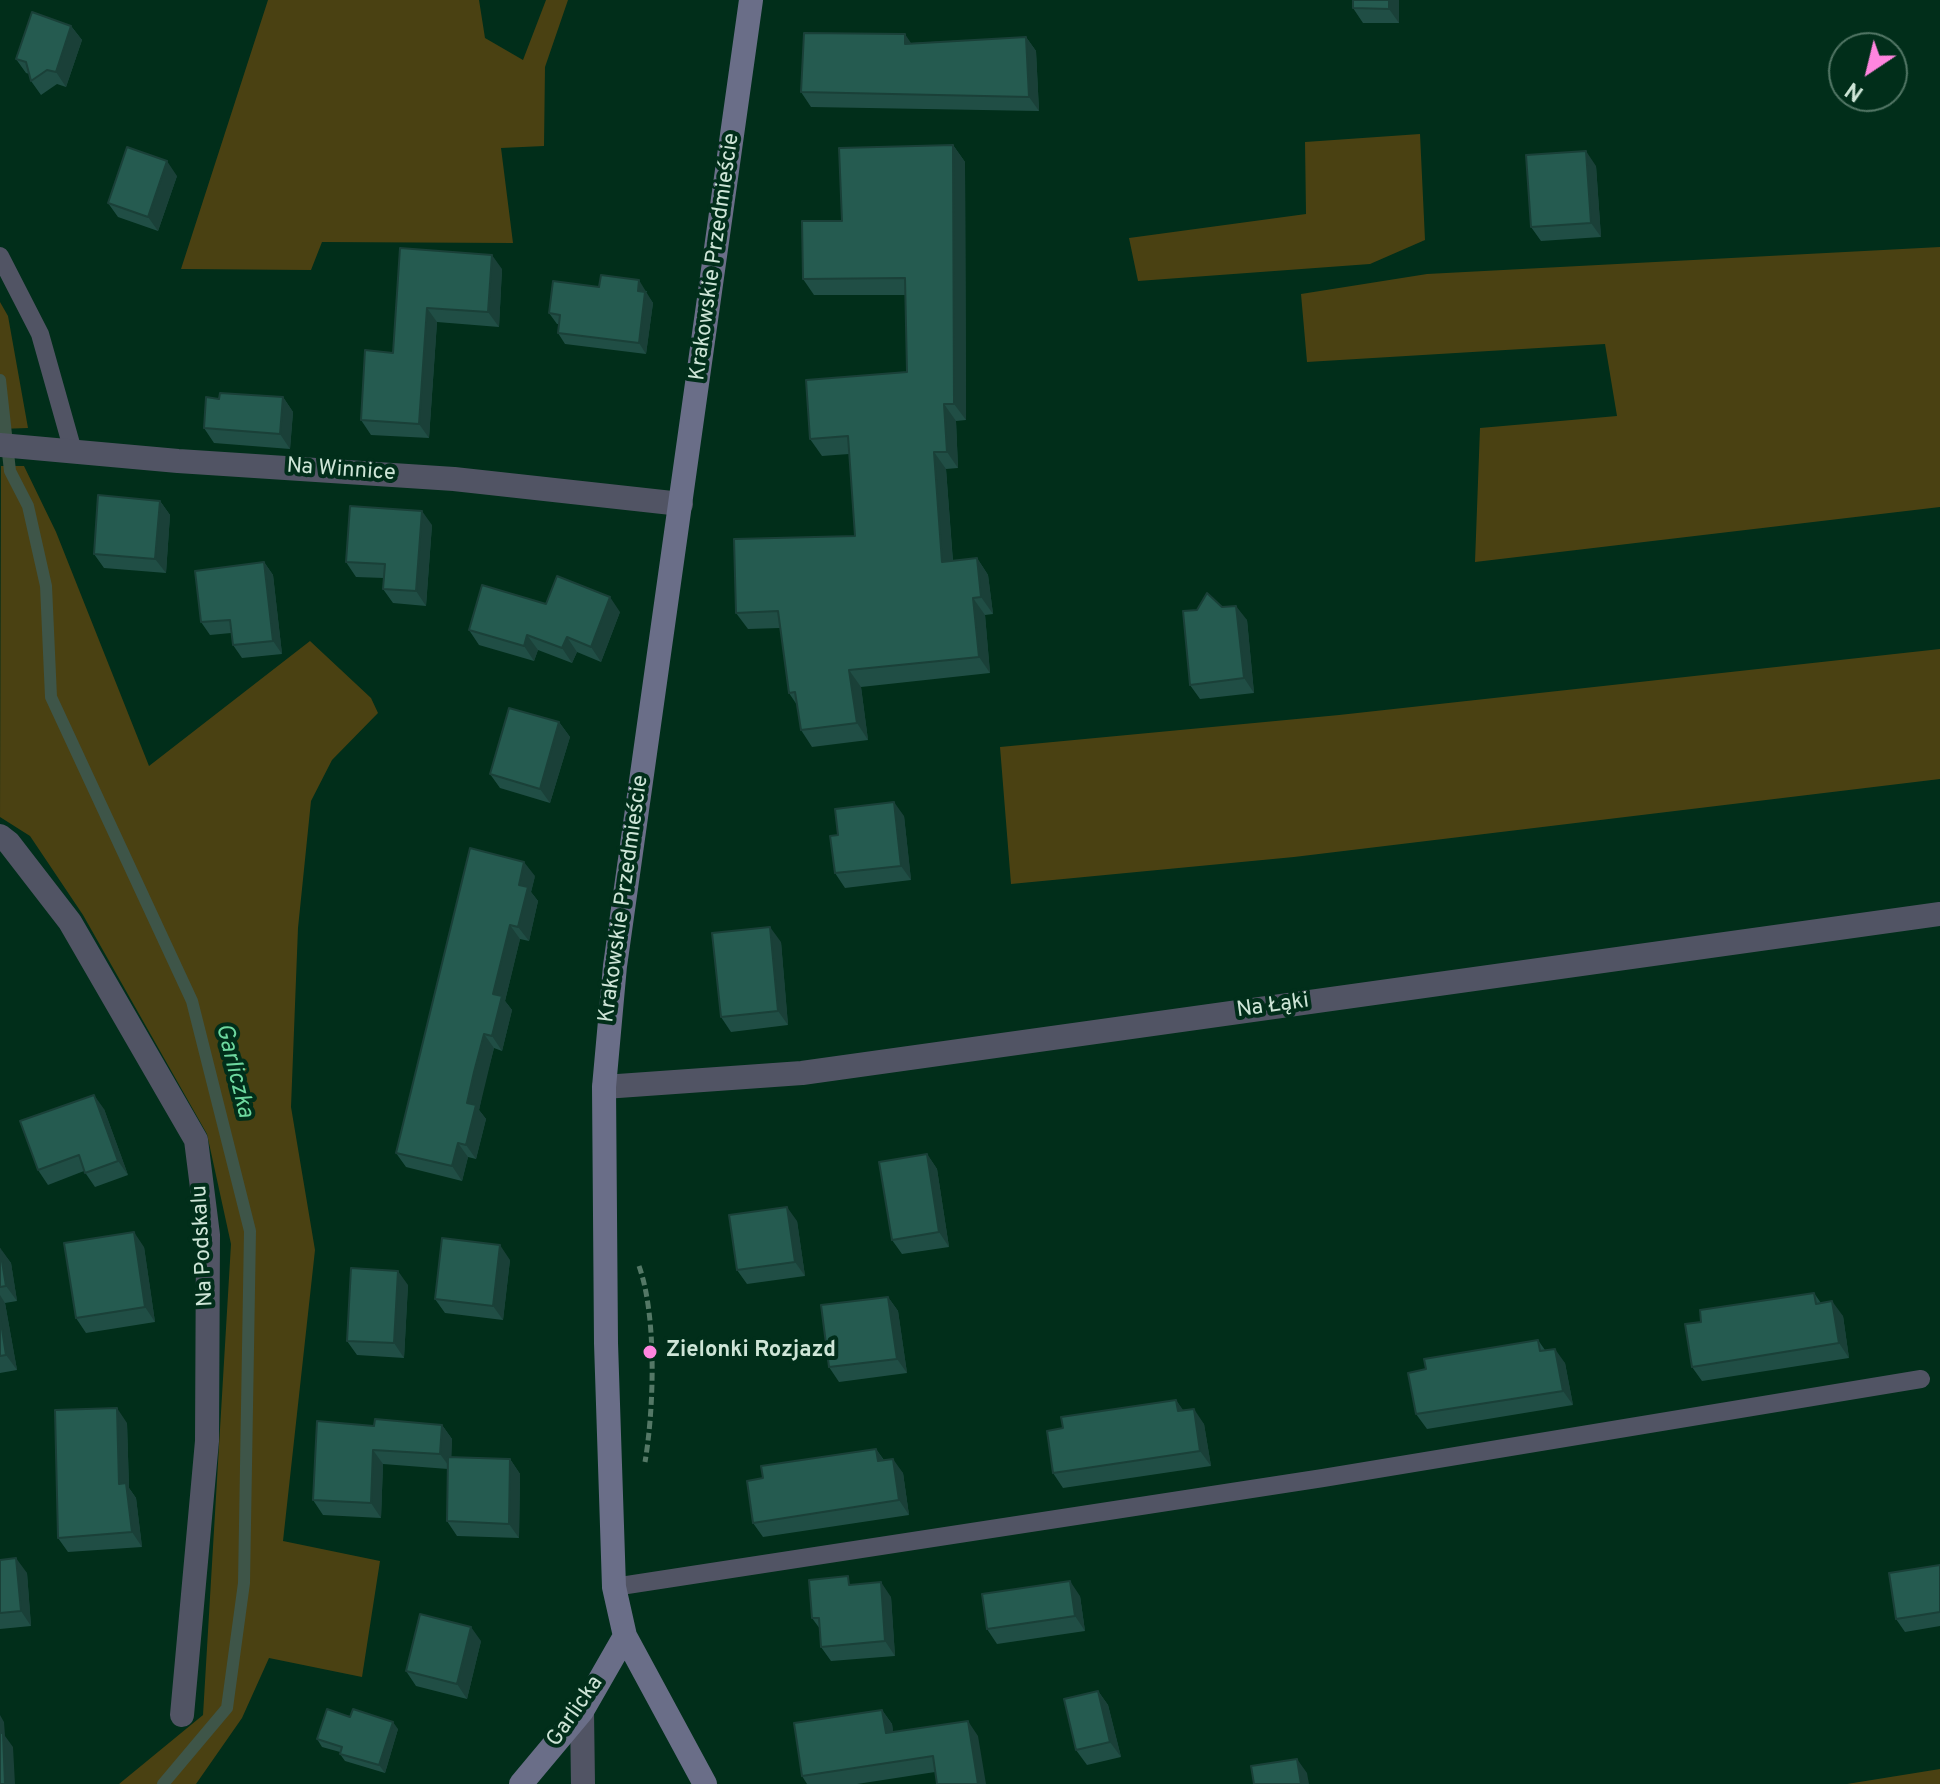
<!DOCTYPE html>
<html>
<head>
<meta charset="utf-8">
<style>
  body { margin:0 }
  #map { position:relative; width:1940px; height:1784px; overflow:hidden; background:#012e1a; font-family:Overpass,sans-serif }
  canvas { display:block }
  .north { position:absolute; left:1828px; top:32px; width:80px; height:80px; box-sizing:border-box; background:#012e1a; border:2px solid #537766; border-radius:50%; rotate:215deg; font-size:22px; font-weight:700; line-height:32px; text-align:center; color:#cee5d7 }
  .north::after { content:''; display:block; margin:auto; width:28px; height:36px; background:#ff85df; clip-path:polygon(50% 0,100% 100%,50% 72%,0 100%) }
</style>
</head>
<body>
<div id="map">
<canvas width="1940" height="1784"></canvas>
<div class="north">N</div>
</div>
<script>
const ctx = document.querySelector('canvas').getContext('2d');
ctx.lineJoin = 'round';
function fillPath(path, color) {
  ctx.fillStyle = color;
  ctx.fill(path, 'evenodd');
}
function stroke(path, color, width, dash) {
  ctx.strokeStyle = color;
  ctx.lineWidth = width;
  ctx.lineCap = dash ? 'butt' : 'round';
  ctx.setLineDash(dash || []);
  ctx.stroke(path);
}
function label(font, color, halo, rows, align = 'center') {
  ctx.font = font + ' Overpass,sans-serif';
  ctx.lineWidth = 8;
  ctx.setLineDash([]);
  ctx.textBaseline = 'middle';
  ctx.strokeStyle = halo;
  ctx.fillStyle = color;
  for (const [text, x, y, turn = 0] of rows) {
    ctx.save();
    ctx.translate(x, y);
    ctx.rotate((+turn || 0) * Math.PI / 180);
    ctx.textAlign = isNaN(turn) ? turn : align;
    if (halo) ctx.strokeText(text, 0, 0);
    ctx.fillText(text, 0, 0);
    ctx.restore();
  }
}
fillPath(new Path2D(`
  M268,0H479L485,38L523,60L546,0H568L545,67L544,146L501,148L513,243L322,242L311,270L181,269Z
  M1420,134L1425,240L1370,264L1138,281L1129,238L1306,214L1305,142Z
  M1940,247V507L1475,562L1480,428L1617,416L1605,344L1307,362L1301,294L1427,274Z
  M0,302L8,316L28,428L0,429Z
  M1,466H24L56,532L149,766L310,641L371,698L378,713L332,760L311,801L298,928L291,1107L315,1250L283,1541L380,1561L362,1677L269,1658L242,1718L196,1784H119L203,1715L231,1244L207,1134L83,915L30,836L0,817Z
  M1940,649V779L1294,857L1011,884L1000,747L1339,715Z
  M1940,1769V1784H1847Z`), '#4a4112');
stroke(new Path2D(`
  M0,380L10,471L28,506L46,586L51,697L192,1001L250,1231L244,1583L227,1708L163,1784`), '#3e5548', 12);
stroke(new Path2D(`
  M639,1266C657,1316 654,1409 645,1462`), '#547866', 5, [8, 4]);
stroke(new Path2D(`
  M0,256L40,334L73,451
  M614,1587L1323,1478L1921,1379`), '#515464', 18);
stroke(new Path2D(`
  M0,445L178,461L454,479L681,504
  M0,836L9,843L70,922L196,1140L208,1235L207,1441L182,1715
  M604,1087L802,1073L1940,914
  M582,1711L583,1784`), '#515464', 24);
stroke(new Path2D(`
  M521,1784L582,1711L625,1636
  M705,1784L625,1636L614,1587L606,1343L604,1087L615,966L751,0`), '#6a6e88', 24);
fillPath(new Path2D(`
  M1353,0H1399V23H1363L1353,8Z
  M71,26L82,40L66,87L57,84L41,95L31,81L29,74L26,73L16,59Z
  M1026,37L1036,51L1039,111L811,107L801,92L911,43Z
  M953,145L965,162L966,420L956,421L958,468L946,469L953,561L977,558L988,575L993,614L985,615L990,673L861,687L868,740L812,747L801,730L797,705L789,693L780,628L748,629L736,613L855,536L849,454L822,456L810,439L907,372L905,295H814L803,279L842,221Z
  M1596,166L1601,237L1541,241L1531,227Z
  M177,176L158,231L118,217L108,203Z
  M400,248L502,269L499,327L437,322L429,438L371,435L361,420L393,353Z
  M599,287L647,291L646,293L653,303L646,354L565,344L558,333L559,324H557L549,313Z
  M283,397L293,412L290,449L214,443L204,428L219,399Z
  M160,501L170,515L166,573L104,568L94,554Z
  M432,525L426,606L393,603L383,589L384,578L356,577L346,562Z
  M264,562L273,575L282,654L242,658L233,645L231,633L210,635L201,622Z
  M546,604L620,612L601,662L577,652L572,663L538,650L534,661L479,645L469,630Z
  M1222,607L1247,620L1254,693L1200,699L1190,685Z
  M559,722L570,737L550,803L500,788L490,774Z
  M904,816L911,880L845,888L835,873Z
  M535,876L531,892L538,901L529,941L520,939L505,1001L512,1010L502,1051L494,1048L484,1086L479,1110L486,1119L476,1159L468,1157L462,1181L406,1167L396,1153Z
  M781,942L788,1025L731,1032L721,1017Z
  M104,1109L128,1175L95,1187L84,1171L48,1185L38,1170Z
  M927,1154L937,1169L949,1247L902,1254L892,1240Z
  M797,1221L805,1276L747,1284L737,1270Z
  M144,1247L155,1322L86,1333L76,1318Z
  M0,1249L11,1263L17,1301L5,1303L17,1370L0,1373Z
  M510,1260L503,1320L445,1313L435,1299Z
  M408,1285L404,1358L357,1355L347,1341Z
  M1814,1293L1821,1303L1843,1316L1849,1358L1702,1381L1692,1367L1701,1322Z
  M888,1297L898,1311L907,1373L839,1382L829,1367Z
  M1538,1340L1545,1350L1565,1363L1573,1405L1427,1429L1416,1414L1426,1369Z
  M1176,1400L1183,1411L1204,1424L1211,1466L1063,1488L1053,1473L1063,1428Z
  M127,1423L129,1488L136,1498L142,1547L68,1552L58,1538Z
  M442,1425L452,1439L451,1458L510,1459L520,1474L519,1538L457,1536L447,1521L448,1469L383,1464L381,1518L323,1515L313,1500L374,1426Z
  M876,1449L884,1460L903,1473L909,1515L763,1537L753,1523Z
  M0,1560L27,1573L31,1626L0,1629Z
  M1940,1565V1626L1905,1632L1896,1619Z
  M854,1584L891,1597L895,1656L831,1661L821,1647L820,1629L812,1618Z
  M1080,1596L1085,1631L997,1644L987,1629Z
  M481,1641L467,1699L416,1686L406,1671Z
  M1098,1691L1108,1705L1121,1757L1087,1765L1076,1750Z
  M882,1710L892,1724L893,1732L978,1736L935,1772L857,1784H807L802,1776Z
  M350,1717L398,1729L385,1773L345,1761L340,1754V1752L322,1747L317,1739Z`), '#204e45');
fillPath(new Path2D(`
  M1389,0H1399V23L1389,9Z
  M71,26L82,40L66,87L56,72Z
  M905,34L915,49L905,44Z
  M1026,37L1036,51L1039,111L1029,97Z
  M953,145L965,162L966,420L954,404Z
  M1586,151L1596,166L1601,237L1591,223Z
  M167,161L177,176L158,231L148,217Z
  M492,255L502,269L499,327L488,312Z
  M639,280L653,303L646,354L639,343L638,291Z
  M427,308L437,322L429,438L419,424Z
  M283,397L293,412L290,449L280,434Z
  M944,404L956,421L958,468L947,452Z
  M934,452L946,469L954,578L942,562Z
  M160,501L170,515L166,573L155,559Z
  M422,511L432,525L426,606L416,591Z
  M977,558L988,575L993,614L981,597Z
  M264,562L273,575L282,654L273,641Z
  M610,597L620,612L601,662L591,647Z
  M973,598L985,615L990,673L979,657Z
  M1236,606L1247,620L1254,693L1244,678Z
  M527,635L538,650L534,661L524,646Z
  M567,637L577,652L572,663L562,648Z
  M849,670L861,687L868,740L857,723Z
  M559,722L570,737L550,803L540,789Z
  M894,802L904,816L911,880L901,866Z
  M524,862L535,876L531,892L538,901L529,941L518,927L519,885Z
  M510,925L520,939L505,1001L512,1010L502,1051L492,1036L493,994Z
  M770,927L781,942L788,1025L778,1011Z
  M484,1034L494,1048L479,1110L486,1119L476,1159L466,1145L467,1103Z
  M94,1095L104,1109L128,1175L118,1161Z
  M458,1143L468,1157L462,1181L452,1166Z
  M927,1154L937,1169L949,1247L939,1232Z
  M787,1207L797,1221L805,1276L795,1262Z
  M134,1232L144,1247L155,1322L145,1307Z
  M500,1245L510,1260L503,1320L493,1306Z
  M1,1249L11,1263L17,1301L6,1286Z
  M398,1271L408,1285L404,1358L394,1343Z
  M0,1295L5,1303L17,1370L6,1355L0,1316Z
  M888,1297L898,1311L907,1373L897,1359Z
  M1832,1301L1843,1316L1849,1358L1839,1343Z
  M1555,1349L1565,1363L1573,1405L1563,1391Z
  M1176,1400L1186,1414L1178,1411Z
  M117,1408L127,1423L129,1488L136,1498L142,1547L132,1532L119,1484Z
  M1194,1409L1204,1424L1211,1466L1200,1451Z
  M442,1425L452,1439L451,1469L440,1454Z
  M876,1449L886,1464L878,1461Z
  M373,1450L383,1464L381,1518L371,1503Z
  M510,1459L520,1474L519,1538L509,1524Z
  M893,1459L903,1473L909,1515L899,1500Z
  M16,1558L27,1573L31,1626L21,1611Z
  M1070,1581L1080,1596L1085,1631L1075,1616Z
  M881,1582L891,1597L895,1656L885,1641Z
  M471,1627L481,1641L467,1699L457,1684Z
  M1098,1691L1108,1705L1121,1757L1110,1742Z
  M882,1710L892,1724L896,1748L886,1733Z
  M0,1715L4,1722L5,1736L13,1747L15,1784H5L0,1740Z
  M968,1721L978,1736L986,1784H978Z
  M393,1722L398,1729L385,1773L379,1765Z
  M1297,1759L1307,1773L1309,1784H1301Z`), '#1a4038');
const building = new Path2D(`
  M1353,0H1389V9L1353,8Z
  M32,12L71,26L56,72L47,70L31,81L26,62L16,59Z
  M804,33L905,34V44L1026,37L1029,97L801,92Z
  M953,145L954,404H944L947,452H934L942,562L977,558L981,597L973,598L979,657L849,670L857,723L801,730L795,692L789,693L778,611L736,613L734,539L855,536L848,436L810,439L806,380L907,372L905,278L803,279L802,221H842L839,148Z
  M127,147L167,161L148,217L108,203Z
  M1586,151L1591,223L1531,227L1526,155Z
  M400,248L492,255L488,312L427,308L419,424L361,420L365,350L393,353Z
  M601,275L639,280L638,291L645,292L639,343L558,333L560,315L549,313L553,281L599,287Z
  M220,393L283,397L280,434L204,428L206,397L219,399Z
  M98,495L160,501L155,559L94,554Z
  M350,506L422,511L416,591L383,589L385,564L346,562Z
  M264,562L273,641L233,645L230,620L201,622L195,571Z
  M557,576L610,597L591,647L567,637L562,648L527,635L524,646L469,630L482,585L546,604Z
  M1207,593L1222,607L1236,606L1244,678L1190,685L1183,611L1197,610Z
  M509,708L559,722L540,789L490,774Z
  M894,802L901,866L835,873L830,836L838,835L835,809Z
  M470,848L524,862L519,885L528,887L518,927L510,925L493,994L502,996L492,1036L484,1034L474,1072L467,1103L476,1105L466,1145L458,1143L452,1166L396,1153Z
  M770,927L778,1011L721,1017L712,933Z
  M94,1095L118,1161L85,1173L79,1155L38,1170L20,1121Z
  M927,1154L939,1232L892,1240L879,1162Z
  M787,1207L795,1262L737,1270L729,1215Z
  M134,1232L145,1307L76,1318L64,1243Z
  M442,1238L500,1245L493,1306L435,1299Z
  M0,1249L6,1286L0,1287Z
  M351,1268L398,1271L394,1343L347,1341Z
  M1814,1293L1816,1304L1832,1301L1839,1343L1692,1367L1685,1324L1701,1322L1700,1310Z
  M888,1297L897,1359L829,1367L821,1305Z
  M0,1316L6,1355L0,1356Z
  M1538,1340L1540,1351L1555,1349L1563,1391L1416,1414L1408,1373L1426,1369L1424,1359Z
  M1176,1400L1178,1411L1194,1409L1200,1451L1053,1473L1047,1431L1063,1428L1061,1417Z
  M117,1408L119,1484L126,1483L132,1532L58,1538L55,1410Z
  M375,1419L442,1425L440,1454L373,1450L371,1503L313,1500L317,1421L374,1426Z
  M876,1449L878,1461L893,1459L899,1500L753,1523L747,1481L763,1478L761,1466Z
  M448,1457L510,1459L509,1524L447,1521Z
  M16,1558L21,1611L0,1613V1560Z
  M1940,1565V1612L1896,1619L1889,1573Z
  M848,1576L849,1585L881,1582L885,1641L821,1647L819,1618H812L809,1580Z
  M1070,1581L1075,1616L987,1629L982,1594Z
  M420,1614L471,1627L457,1684L406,1671Z
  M1098,1691L1110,1742L1076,1750L1064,1699Z
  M327,1709L350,1717L353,1709L393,1722L379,1765L340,1754L342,1747L317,1739Z
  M882,1710L886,1733L968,1721L978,1784H937L933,1756L802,1776L794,1723Z
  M0,1733H3L5,1784H0Z
  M1297,1759L1301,1784H1254L1251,1766Z`);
fillPath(building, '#255b50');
stroke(building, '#1a4038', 2);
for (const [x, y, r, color] of [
  [650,1352,8,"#ff85df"]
]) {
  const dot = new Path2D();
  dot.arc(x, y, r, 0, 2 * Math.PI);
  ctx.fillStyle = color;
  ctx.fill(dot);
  stroke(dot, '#012e1a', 3);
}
label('22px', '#cee5d7', '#012e1a', [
  ["Krakowskie Przedmieście",716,257,-82],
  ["Na Winnice",341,471,4],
  ["Krakowskie Przedmieście",625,899,-82],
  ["Na Łąki",1273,1007,-8],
  ["Na Podskalu",204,1246,-93],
  ["Garlicka",576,1712,-55]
]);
label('bold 22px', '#cee5d7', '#012e1a', [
  ["Zielonki Rozjazd",666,1352]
], 'left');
label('italic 24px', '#6dd89f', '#012e1a', [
  ["Garliczka",233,1071,76]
]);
</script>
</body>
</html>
